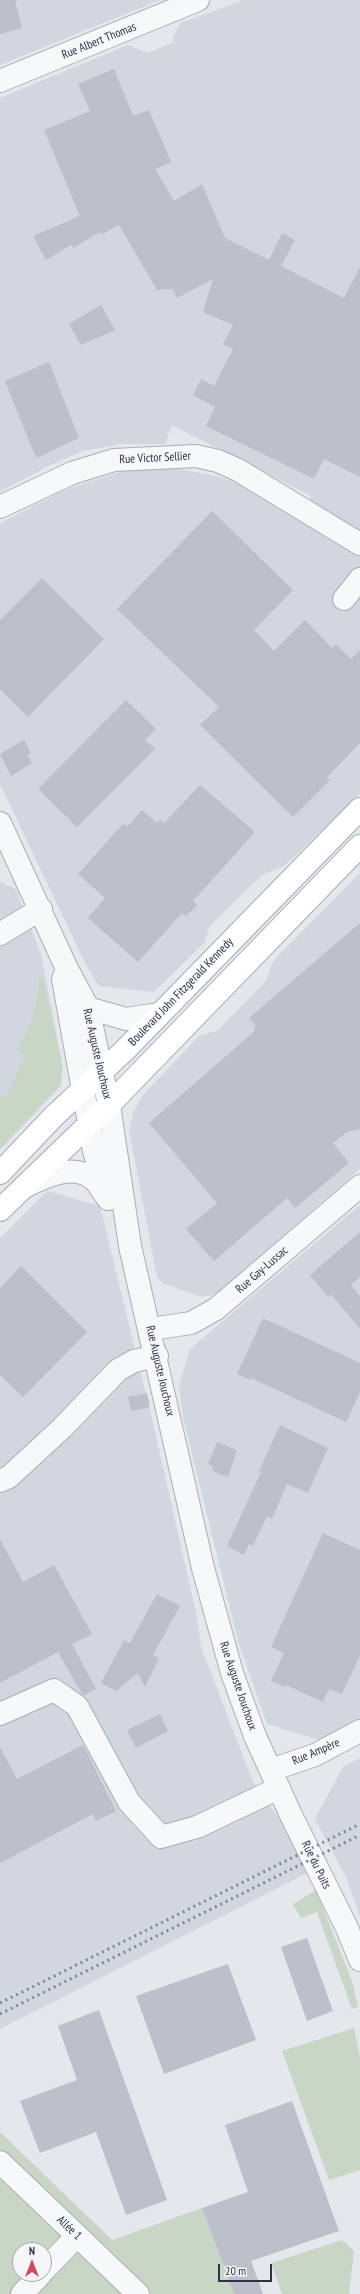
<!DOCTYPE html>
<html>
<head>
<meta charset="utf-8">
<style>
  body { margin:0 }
  #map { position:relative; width:360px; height:2294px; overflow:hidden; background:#e4e7ec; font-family:"PT Sans Narrow",sans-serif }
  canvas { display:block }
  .north { position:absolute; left:12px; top:2242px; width:40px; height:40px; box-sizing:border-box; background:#f4f6f9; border:1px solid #a4a8b1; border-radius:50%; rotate:0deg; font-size:11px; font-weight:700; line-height:16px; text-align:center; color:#2b3445 }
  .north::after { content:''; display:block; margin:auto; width:14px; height:18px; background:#d1495b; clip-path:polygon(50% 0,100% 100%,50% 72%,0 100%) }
  .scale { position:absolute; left:218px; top:2264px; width:54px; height:18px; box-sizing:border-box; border:2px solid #2b3445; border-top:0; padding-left:5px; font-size:12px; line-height:14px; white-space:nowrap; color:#2b3445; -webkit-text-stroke:3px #f4f6f9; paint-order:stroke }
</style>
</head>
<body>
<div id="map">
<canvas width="360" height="2294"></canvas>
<div class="north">N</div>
<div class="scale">20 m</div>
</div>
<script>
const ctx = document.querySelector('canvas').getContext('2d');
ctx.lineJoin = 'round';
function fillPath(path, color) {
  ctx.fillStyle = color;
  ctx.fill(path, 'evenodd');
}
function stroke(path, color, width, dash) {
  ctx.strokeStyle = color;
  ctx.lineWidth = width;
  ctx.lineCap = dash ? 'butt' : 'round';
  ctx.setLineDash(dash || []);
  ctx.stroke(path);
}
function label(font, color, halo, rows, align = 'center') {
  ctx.font = font + ' "PT Sans Narrow",sans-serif';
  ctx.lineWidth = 3;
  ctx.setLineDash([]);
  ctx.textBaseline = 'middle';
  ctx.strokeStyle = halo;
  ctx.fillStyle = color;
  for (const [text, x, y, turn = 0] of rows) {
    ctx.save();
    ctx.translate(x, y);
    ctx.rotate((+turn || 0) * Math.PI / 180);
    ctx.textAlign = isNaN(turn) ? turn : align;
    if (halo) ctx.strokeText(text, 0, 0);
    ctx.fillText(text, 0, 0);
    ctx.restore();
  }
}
fillPath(new Path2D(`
  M0,0H160L0,65Z
  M244,0H360V794L284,866L262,875L210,926L205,942L154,992L99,986L85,963L0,784V523L67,489L123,471L150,467L174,468L220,477L242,485L301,518L311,496L172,425L165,444H122L83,451L50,465L0,492V98L128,45L148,53L174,42L173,38L180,23Z
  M360,873V1169L216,1294L202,1297L164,1284L157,1277L129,1130L133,1113L143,1095L199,1036L218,1030L265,982L274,960Z
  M0,881L16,890L41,954L62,1063L61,1086L0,1150Z
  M47,1191L100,1206L153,1423L197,1617L201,1647L253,1782L289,1832L311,1871L0,2029V1238Z
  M360,1205V1718L320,1740L267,1724L238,1641L183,1417L179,1386L190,1349Z
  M360,1758V1916L346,1877L315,1819L343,1767Z`), '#d2d6de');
fillPath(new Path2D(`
  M42,976L63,1068L60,1085L0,1148V1096L7,1097L25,1055L17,1050C31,1026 39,1005 39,977Z
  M316,1890L352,1981L358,2007L352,2009L317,1912L301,1918L293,1904Z
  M354,2028L360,2057V2170L329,2180L282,2051Z
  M0,2132L112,2240L202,2208L234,2294H0ZM20,2250H44V2274H20Z
  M342,2240L354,2251L349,2294H282L271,2263Z`), '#c9d6c5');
fillPath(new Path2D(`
  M0,0H15L22,28L0,34Z
  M114,69L133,116L149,110L171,162L155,169L174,201L202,184L225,238L269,260L282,233L295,240L281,266L344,298L360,267V477L324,459L314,479L206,426L215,407L193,395L201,379L214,386L233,349L223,344L233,325L203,312L213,279L177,298L173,289L157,290L119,225L101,235L100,232L73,248L72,244L46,260L33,236L80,216L44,130L90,111L78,84Z
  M101,305L115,330L81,345L69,324Z
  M49,362L79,438L36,458L5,381Z
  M212,511L293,590L254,630L274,651L305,620L332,648L336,644L351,659L360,650V743L327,777L330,780L293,817L200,725L219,707L117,609Z
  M42,578L104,639L28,717L0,689V620Z
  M126,700L156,729L145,740L155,749L77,827L38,789Z
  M24,740L31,753L27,755L32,763L11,776L0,754Z
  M200,785L255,832L193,901L197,905L186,916L182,913L138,962L88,918L105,898L78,874L123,824L127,827L142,810L157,823L160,819L164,823Z
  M360,923V1129L347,1132L333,1143L349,1163L295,1208L287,1198L214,1261L186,1229L217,1203L149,1123L255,1031L253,1029L256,1026L249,1018Z
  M360,1232V1277L351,1285L360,1296V1329L331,1294L328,1297L310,1275Z
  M21,1266L87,1332L23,1397L0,1375V1288Z
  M263,1318L360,1363V1392L346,1422L251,1378L250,1380L237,1374Z
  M147,1393L150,1407L131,1411L128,1397Z
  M280,1425L328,1448L308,1493L287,1484L272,1519L267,1516L253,1546L249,1544L244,1555L227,1546L261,1472L259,1471Z
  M217,1442L237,1450L228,1477L212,1471L213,1467L208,1464Z
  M323,1533L360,1550V1655L342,1694L329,1689L323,1702L286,1685L285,1687L271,1681L284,1653L271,1647Z
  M0,1539L23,1582L54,1565L92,1634L72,1644L96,1689L84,1695L82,1694L58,1652L0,1683Z
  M157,1594L180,1606L153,1655L159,1658L145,1687L138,1673L116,1691L101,1683L124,1640L130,1643Z
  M160,1714L168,1731L136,1748L127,1730Z
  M83,1745L116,1811L96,1821L93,1814L0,1863V1747L17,1779Z
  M307,1938L333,2011L307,2021L281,1947Z
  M228,1964L256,2040L164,2074L136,1996Z
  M99,2010L167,2200L126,2215L96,2132L40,2153L20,2101L77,2080L58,2026Z
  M292,2101L339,2231L251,2261L263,2294H234L202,2208L248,2192L225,2125Z`), '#bbc0ca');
const minor = new Path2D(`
  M0,81L198,0
  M0,507L72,473L114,460L196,456L218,461L238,470L360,544
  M344,599L360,579
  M0,823L67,969L88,1008L109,1105L130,1246L203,1568L232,1673L255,1736L290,1813L347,1928L360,1960
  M0,934L41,909
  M66,972L63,979L94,1151L108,1199
  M88,1008L126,1019L159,1014
  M24,1187C43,1178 73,1162 93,1179C98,1183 102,1191 106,1196
  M151,1329L191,1323L216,1309L360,1186
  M0,1481L9,1477L62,1428L118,1370L134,1361L157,1356
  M0,1714L54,1690L77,1706L129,1802L161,1837L197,1827L279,1788
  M271,1770L315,1755L360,1731
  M0,2162L138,2294
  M44,2270L77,2236
  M22,2294L41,2274`);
const major = new Path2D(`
  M0,1173L54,1116L124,1051L360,809
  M0,1210L109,1105L360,846`);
stroke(minor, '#a9aeb7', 24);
stroke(major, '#a3abb8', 24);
stroke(minor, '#f7f8fa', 22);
stroke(major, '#fff', 22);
stroke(new Path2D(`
  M0,2003L360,1824
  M0,2014L360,1835`), '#7d8696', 3, [2, 4]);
label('12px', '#2b3445', '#f4f6f9', [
  ["Rue Albert Thomas",99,41,-22],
  ["Rue Victor Sellier",155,458,-3],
  ["Boulevard John Fitzgerald Kennedy",181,992,-46],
  ["Rue Auguste Jouchoux",97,1054,77],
  ["Rue Gay-Lussac",262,1270,-41],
  ["Rue Auguste Jouchoux",160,1371,77],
  ["Rue Auguste Jouchoux",238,1686,71],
  ["Rue Ampère",316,1752,-23],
  ["Rue du Puits",316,1865,64],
  ["Allée 1",69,2228,44]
]);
</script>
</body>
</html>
